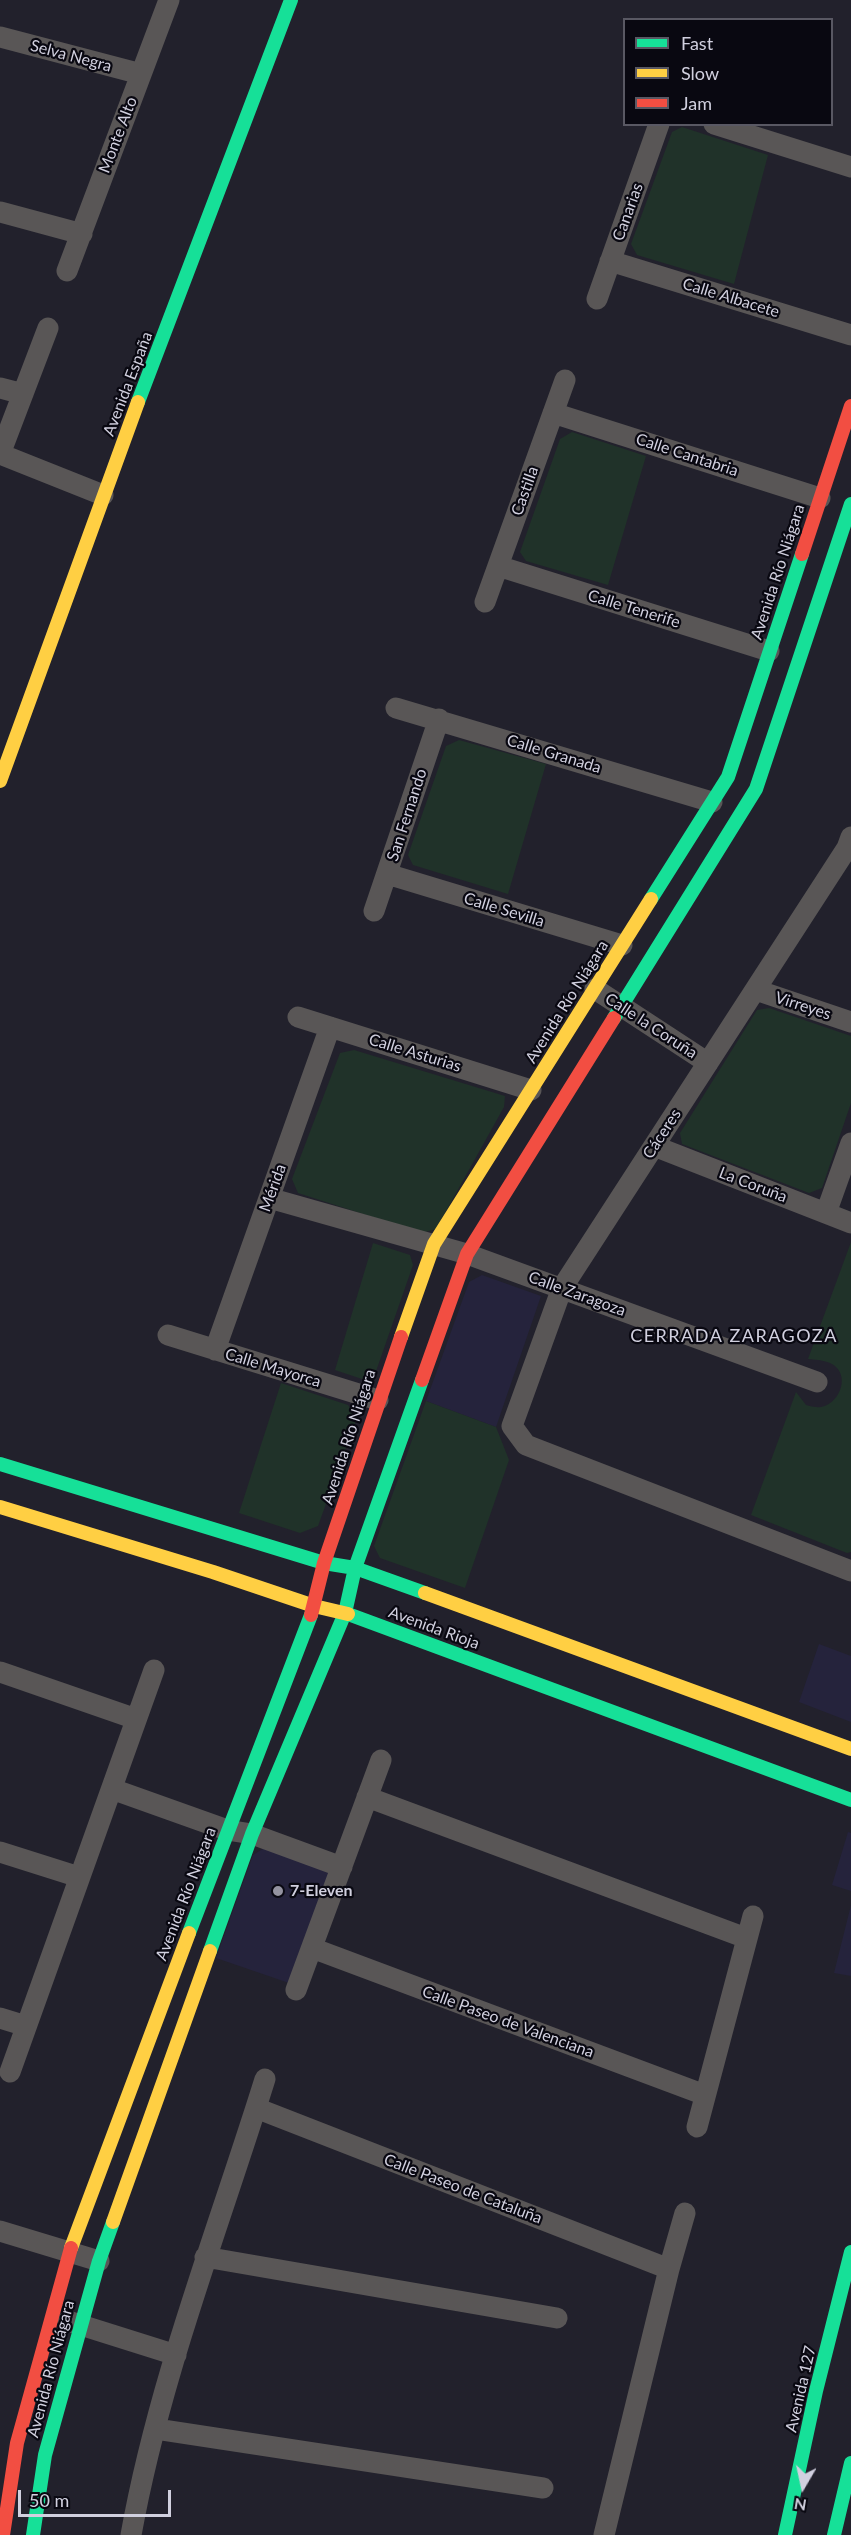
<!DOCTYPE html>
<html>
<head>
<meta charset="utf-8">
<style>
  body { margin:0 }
  #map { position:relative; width:851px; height:2535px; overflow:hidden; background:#22212c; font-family:Lato,sans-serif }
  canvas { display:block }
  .legend { position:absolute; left:623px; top:18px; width:210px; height:108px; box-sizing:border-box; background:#090811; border:2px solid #595863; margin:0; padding:8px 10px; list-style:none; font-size:18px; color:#d1d0df }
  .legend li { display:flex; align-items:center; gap:12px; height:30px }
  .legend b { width:30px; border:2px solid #595863 }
  .north { position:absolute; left:773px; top:2457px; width:60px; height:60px; -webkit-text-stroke:4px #090811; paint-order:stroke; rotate:189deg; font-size:16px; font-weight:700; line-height:24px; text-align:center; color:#d1d0df }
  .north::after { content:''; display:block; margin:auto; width:21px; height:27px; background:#d1d0df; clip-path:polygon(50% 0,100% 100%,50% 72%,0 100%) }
  .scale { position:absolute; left:18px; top:2490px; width:153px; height:27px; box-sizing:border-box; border:3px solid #d1d0df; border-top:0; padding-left:8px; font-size:18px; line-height:21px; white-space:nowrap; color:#d1d0df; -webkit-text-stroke:4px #090811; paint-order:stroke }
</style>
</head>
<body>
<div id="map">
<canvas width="851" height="2535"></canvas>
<ul class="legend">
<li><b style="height:8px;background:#16e098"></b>Fast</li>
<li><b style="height:8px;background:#ffcf43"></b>Slow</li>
<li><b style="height:8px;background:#f24e42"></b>Jam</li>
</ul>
<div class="north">N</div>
<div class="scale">50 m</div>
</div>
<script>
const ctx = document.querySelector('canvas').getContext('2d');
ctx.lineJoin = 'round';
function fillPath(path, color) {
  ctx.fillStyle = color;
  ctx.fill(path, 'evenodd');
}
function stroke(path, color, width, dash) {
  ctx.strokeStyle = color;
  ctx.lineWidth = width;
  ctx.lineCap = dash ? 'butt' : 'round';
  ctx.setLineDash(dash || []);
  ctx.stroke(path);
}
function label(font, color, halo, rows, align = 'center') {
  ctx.font = font + ' Lato,sans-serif';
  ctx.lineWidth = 4.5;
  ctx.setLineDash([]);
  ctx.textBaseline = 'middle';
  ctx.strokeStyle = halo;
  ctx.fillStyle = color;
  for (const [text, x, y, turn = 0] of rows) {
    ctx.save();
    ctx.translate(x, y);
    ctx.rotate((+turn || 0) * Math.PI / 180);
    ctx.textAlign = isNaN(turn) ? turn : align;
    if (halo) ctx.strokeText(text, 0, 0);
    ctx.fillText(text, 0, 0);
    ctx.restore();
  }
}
fillPath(new Path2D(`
  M482,1275L541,1296L496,1427L426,1401L469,1282Z
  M819,1644L851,1656V1722L799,1702Z
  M848,1832L851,1833V1891L832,1885Z
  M266,1847L330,1871L289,1983L216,1958L253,1855Z
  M851,1905V1976L834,1973Z`), '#25233c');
fillPath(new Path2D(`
  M682,127L768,155L734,284L637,255L631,244L672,132Z
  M572,432L646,456L608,585L526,561L520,552L560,439Z
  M459,740L546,764L508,894L413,865L408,855L446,746Z
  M769,1008L851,1036V1103L822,1188L809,1193L682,1144L680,1133L757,1010Z
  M354,1050L505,1096L504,1107L436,1229L422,1233L298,1193L292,1179L340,1053Z
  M851,1242V1552L847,1553L751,1515L796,1392L806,1405C810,1406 817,1408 821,1407C838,1404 850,1379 835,1366C827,1360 818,1360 808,1359Z
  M373,1243L410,1255L413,1265L374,1377L362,1379L335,1370Z
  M281,1383L348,1405L357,1418L318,1526L300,1533L239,1513Z
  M426,1401L496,1427L509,1460L465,1588L380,1558L374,1546Z`), '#203229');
stroke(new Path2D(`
  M0,37L141,74
  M714,124L851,167
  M0,212L82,234
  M610,261L851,335
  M67,271L169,0
  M597,299L659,124
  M0,388L23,394
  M553,413L820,498
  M0,454L48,328
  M0,454L103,495
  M498,566L769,651
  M485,602L565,380
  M396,708L712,802
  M851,837L847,848L562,1288L512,1426L526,1445L851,1571
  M387,874L622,945
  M374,911L439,719
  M595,989L708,1063
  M756,990L851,1022
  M298,1017L531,1090
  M654,1146L851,1223
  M269,1198L467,1254L817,1382
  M826,1213L851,1143
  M168,1335L378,1400
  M215,1350L330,1027
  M0,1672L136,1719
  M112,1789L227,1830L252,1834L342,1867
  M367,1797L746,1938
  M0,1852L79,1877
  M312,1948L705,2095
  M296,1990L381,1760
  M0,2018L26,2026
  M10,2072L154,1670
  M256,2108L669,2269
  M697,2127L753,1916
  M0,2231L99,2261
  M205,2257L557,2318
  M68,2321L176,2355
  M156,2429L543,2488
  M131,2535C159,2379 218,2230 265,2079
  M604,2535L669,2269L685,2213`), '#595656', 21);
stroke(new Path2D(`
  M138,402L291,0
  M651,899L728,777L802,554
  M614,1018L756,789L851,504
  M0,1464L324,1563L355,1568L425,1593
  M348,1614L851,1800
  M189,1933L311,1615
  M210,1951L252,1834L345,1613L355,1568L422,1380
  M33,2535L45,2455L99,2261L113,2222
  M785,2535L816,2391L851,2252
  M834,2535L851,2463`), '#16e098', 14);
stroke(new Path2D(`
  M0,781L138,402
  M401,1337L434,1244L651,899
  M0,1507L213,1572L314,1606L348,1614
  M425,1593L851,1749
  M113,2222L210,1951
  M71,2248L189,1933`), '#ffcf43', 14);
stroke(new Path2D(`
  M802,554L851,406
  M422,1380L467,1254L614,1018
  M311,1615L324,1563L401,1337
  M3,2535L17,2443L71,2248`), '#f24e42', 14);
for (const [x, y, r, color] of [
  [278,1891,6,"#9493a0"]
]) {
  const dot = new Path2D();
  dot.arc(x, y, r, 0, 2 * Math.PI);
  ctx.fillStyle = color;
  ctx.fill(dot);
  stroke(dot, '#090811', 2);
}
label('16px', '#d1d0df', '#090811', [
  ["Selva Negra",71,56,15],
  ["Monte Alto",118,135,-69],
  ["Canarias",628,212,-70],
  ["Calle Albacete",731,298,17],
  ["Avenida España",128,384,-69],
  ["Calle Cantabria",687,455,18],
  ["Castilla",525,491,-70],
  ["Avenida Río Niágara",778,572,-72],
  ["Calle Tenerife",634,609,17],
  ["Calle Granada",554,754,17],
  ["San Fernando",407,815,-72],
  ["Calle Sevilla",504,910,17],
  ["Avenida Río Niágara",567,1002,-58],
  ["Virreyes",803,1006,18],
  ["Calle la Coruña",651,1026,33],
  ["Calle Asturias",415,1053,17],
  ["Cáceres",662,1134,-57],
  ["La Coruña",753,1185,21],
  ["Mérida",273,1188,-70],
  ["Calle Zaragoza",577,1294,20],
  ["Calle Mayorca",273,1368,17],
  ["Avenida Río Niágara",349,1437,-72],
  ["Avenida Rioja",434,1628,20],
  ["Avenida Río Niágara",186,1894,-69],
  ["Calle Paseo de Valenciana",508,2022,20],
  ["Calle Paseo de Cataluña",463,2189,21],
  ["Avenida Río Niágara",51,2369,-75],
  ["Avenida 127",801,2389,-77]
]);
label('bold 16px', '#d1d0df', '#090811', [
  ["7-Eleven",290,1891]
], 'left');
ctx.letterSpacing = '1.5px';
label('18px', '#d1d0df', '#090811', [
  ["CERRADA ZARAGOZA",734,1336]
]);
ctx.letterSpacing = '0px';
</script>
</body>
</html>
